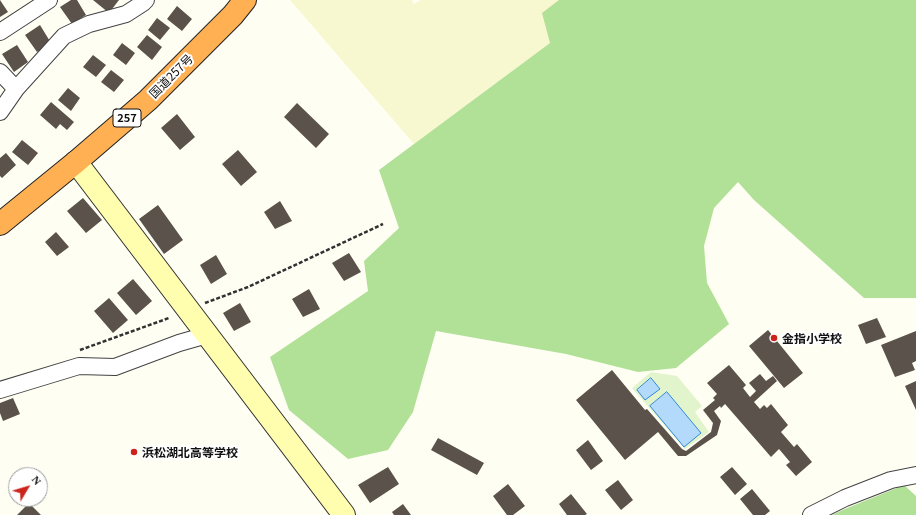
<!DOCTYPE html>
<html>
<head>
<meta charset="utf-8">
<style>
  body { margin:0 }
  #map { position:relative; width:916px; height:515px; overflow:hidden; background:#fffef3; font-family:Georgia,serif }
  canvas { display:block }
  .north { position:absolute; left:8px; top:467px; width:40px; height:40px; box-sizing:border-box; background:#fff; border:1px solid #9f9f9f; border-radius:50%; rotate:52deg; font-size:11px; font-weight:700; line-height:16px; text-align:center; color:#101010 }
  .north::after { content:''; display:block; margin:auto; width:14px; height:18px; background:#cc231c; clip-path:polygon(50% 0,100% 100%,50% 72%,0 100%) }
</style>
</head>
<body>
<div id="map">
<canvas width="916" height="515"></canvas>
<div class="north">N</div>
</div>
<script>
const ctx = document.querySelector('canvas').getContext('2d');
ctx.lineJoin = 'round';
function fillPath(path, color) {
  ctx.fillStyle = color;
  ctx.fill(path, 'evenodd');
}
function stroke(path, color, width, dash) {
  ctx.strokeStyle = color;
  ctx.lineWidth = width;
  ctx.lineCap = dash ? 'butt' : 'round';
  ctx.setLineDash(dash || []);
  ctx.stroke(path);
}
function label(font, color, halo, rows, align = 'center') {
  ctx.font = font + ' Georgia,"Noto Sans JP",serif';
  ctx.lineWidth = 4;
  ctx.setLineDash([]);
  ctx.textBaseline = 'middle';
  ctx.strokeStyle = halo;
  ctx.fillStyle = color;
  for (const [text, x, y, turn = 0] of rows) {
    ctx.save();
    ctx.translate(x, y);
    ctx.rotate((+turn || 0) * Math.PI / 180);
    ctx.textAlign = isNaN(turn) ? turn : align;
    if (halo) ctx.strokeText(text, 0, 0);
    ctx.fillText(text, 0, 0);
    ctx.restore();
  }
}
fillPath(new Path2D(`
  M290,0H412L414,4L421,0H571L550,43L414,144Z`), '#f8f8d0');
fillPath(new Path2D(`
  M559,0H916V298H864L754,200L738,182L714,208L704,246L707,283L729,324L676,368L638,372L566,354L436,331L413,412L388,450L348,459L289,410L270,357L368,291L364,261L399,228L379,170L550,43L542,13Z
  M904,485L916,496V515H832L840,511Z`), '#b1e097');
fillPath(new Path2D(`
  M651,372L677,376L702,406L695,412L709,432L685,449L632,388Z`), '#e2f4cb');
const water = new Path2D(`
  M651,378L660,389L645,400L637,390Z
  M667,392L701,433L684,447L650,406Z`);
fillPath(water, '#b3dafb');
stroke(water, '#3488d8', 1);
fillPath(new Path2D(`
  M0,0L8,12L0,17Z
  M71,0H77L86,15L72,24L60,7Z
  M93,0H119L109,13Z
  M177,6L192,19L182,31L167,19Z
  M157,18L170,28L160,40L148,30Z
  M40,25L51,43L37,52L25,35Z
  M147,35L162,47L152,60L137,47Z
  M122,43L135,53L126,65L113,55Z
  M17,45L28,62L14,72L2,54Z
  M93,55L106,65L96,77L83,67Z
  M111,70L124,80L114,92L101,82Z
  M68,88L80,98L71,111L58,100Z
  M51,102L74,122L67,130L60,124L56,129L40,115Z
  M297,103L329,134L316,148L284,117Z
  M177,114L195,137L180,150L161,128Z
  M22,140L38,153L28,165L12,152Z
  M238,150L257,172L241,186L222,164Z
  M6,153L16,165L2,178L0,176V158Z
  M83,198L102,220L86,233L67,211Z
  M280,201L292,221L275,229L264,212Z
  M158,205L183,240L164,254L139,219Z
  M56,232L69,247L57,256L45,242Z
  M349,253L361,272L344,281L332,263Z
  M216,255L227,274L211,284L200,265Z
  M133,279L152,301L136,315L117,293Z
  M309,289L320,309L303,317L292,299Z
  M109,298L128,320L113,333L94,311Z
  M240,303L251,322L234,331L223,313Z
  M877,318L886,337L866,344L858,325Z
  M768,330L803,373L784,388L749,346Z
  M916,331V361L912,363L915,370L895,377L881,345Z
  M729,365L746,385L743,388L750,397L756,391L749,383L760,374L766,381L773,376L777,381L754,402L760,409L764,405L767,408L771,404L788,425L781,432L794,447L797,444L812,462L796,476L786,465L790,462L779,449L771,457L725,404L721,408L720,406L714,411L721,421L717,435L686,456H678L658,432L625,460L576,400L612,370L645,410L647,409L682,449L686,451L711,432L713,423L703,410L715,400L713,398L717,394L707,383Z
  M916,381V410L905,386Z
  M13,398L20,414L3,421L0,413V403Z
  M438,438L484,463L477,475L431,450Z
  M588,440L603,461L591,470L576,450Z
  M388,467L399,484L370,503L358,485Z
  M732,467L747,484L735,495L720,477Z
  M618,480L633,500L621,510L605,490Z
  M508,484L525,506L513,515H507L493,496Z
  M752,489L770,511L765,515H753L740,499Z
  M571,494L587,514L585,515H567L559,504Z
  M29,503L41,515H17Z
  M403,504L411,515H394L392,512Z`), '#5a524b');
const street = new Path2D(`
  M0,32L49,0
  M0,72L16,89
  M0,112L16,89L64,36L89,24L126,14L143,3L146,0
  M0,390L79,366L115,367L179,343L207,335
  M811,515L845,498L891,480L916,475`);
const secondary = new Path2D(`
  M76,162L344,515`);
const highway = new Path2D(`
  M0,224L76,162L148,100L233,15L245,0`);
stroke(street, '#434343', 18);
stroke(secondary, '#323232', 24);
stroke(highway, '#212121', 24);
stroke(new Path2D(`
  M205,303L248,287L383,224
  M80,350L169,318`), '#323232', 2.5, [4, 2]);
stroke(street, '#fff', 16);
stroke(secondary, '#fffdae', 22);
stroke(highway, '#ffb052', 22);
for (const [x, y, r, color] of [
  [774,338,4,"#cc231c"],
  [134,452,4,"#cc231c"]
]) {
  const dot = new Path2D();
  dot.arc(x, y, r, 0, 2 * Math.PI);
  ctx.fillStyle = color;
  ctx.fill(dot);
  stroke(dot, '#fff', 1.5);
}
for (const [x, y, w] of [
  [127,118,28]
]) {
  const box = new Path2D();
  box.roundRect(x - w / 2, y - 9, w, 18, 3);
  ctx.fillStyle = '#fff';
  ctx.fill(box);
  stroke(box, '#101010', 1);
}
label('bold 11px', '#101010', null, [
  ["257",127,118]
]);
label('12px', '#101010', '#fff', [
  ["国道257号",171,76,-45]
]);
label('bold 12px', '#101010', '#fff', [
  ["金指小学校",782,338],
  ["浜松湖北高等学校",142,452]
], 'left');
</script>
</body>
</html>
